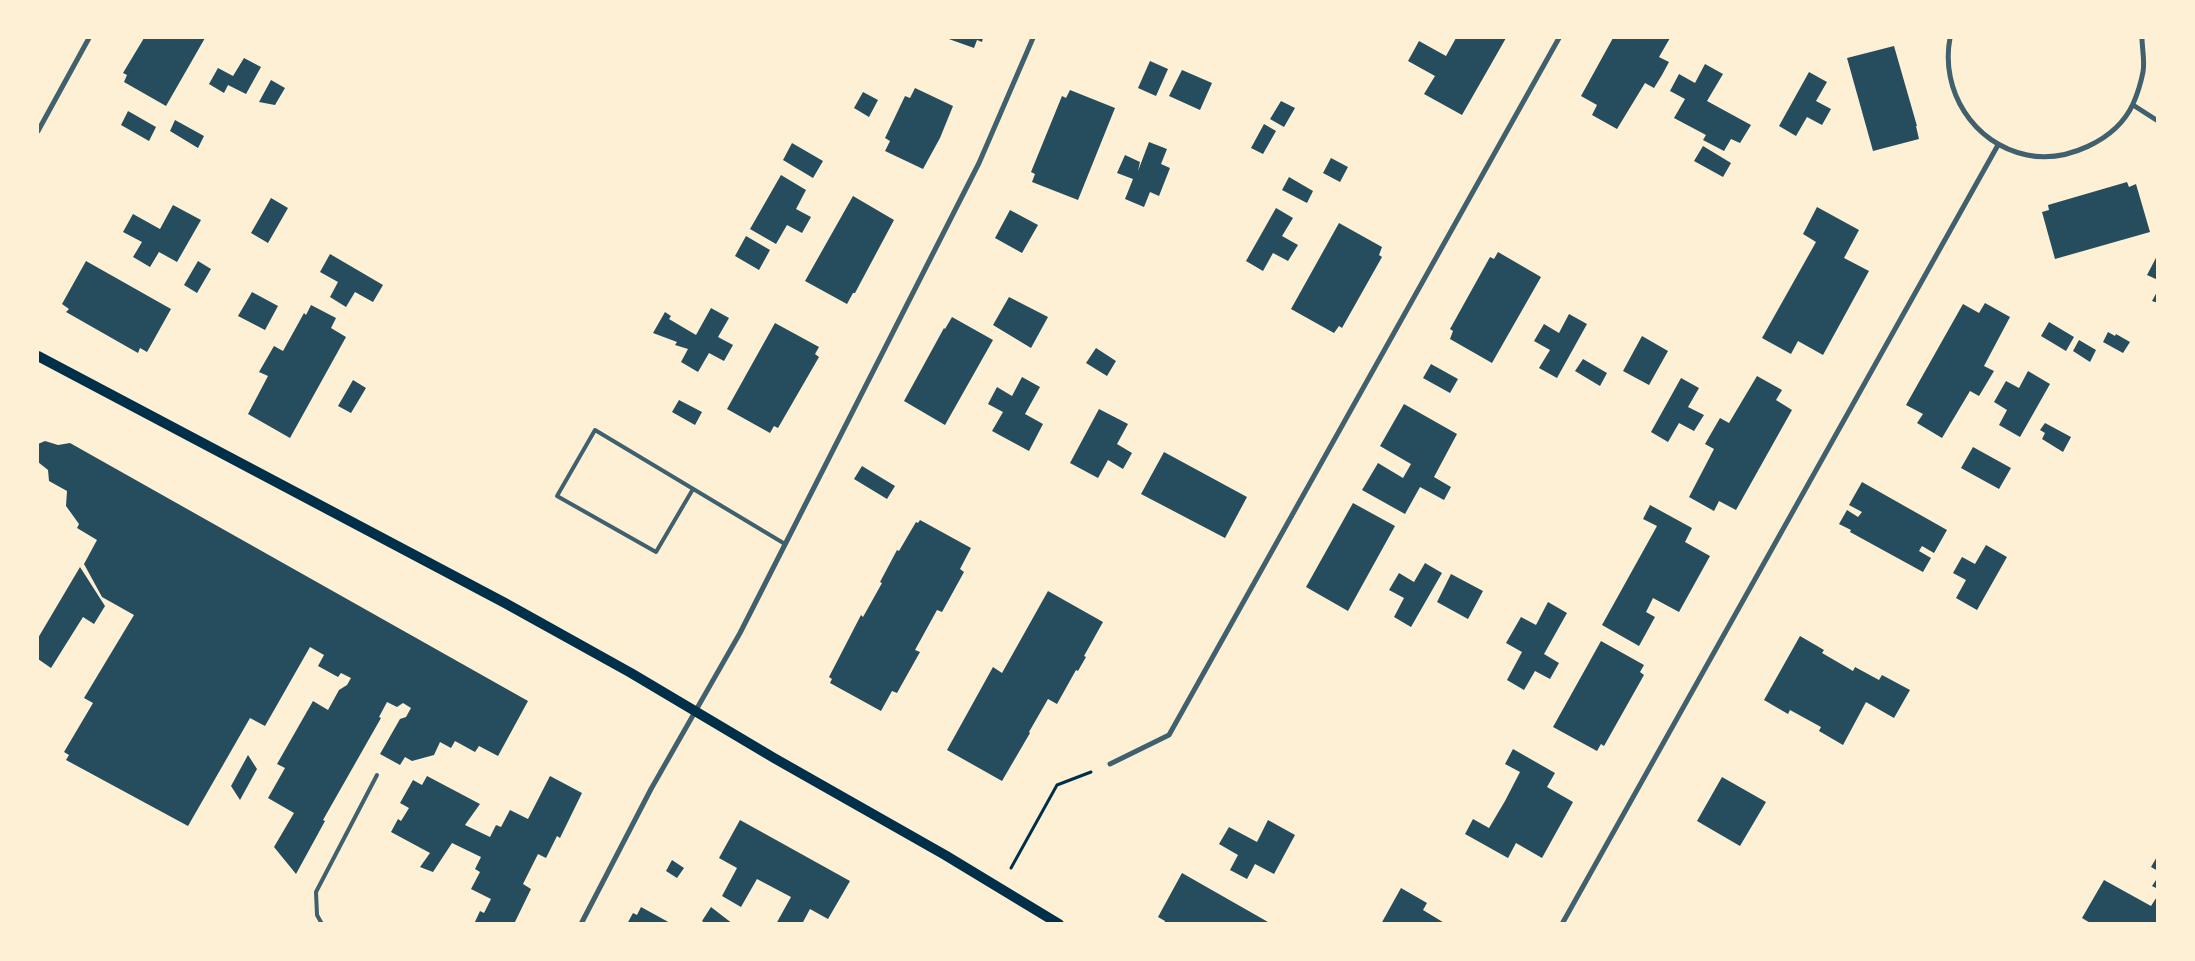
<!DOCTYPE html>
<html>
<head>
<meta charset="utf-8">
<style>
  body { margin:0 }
  #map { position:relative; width:2195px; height:961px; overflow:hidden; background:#fdf0d5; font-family:Cabin,sans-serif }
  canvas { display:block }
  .frame { position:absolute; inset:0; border:39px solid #fdf0d5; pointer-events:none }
</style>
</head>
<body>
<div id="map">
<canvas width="2195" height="961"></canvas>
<div class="frame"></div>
</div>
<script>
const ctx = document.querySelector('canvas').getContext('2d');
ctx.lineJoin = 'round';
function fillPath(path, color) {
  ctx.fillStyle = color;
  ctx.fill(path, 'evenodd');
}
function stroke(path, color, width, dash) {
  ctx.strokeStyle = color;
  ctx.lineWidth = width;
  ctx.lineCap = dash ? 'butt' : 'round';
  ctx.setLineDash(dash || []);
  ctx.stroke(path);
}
fillPath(new Path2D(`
  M144,38H205L166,106L124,82L127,75L123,73Z
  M946,38H983L982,42L977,40L974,48Z
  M1456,38H1506L1462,115L1424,94L1435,76L1408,61L1419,41L1446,56Z
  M1613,38H1670L1659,57L1669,62L1662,75L1654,88L1645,83L1617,129L1592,115L1597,105L1581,96Z
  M1894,46L1917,126H1916L1919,139L1873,151L1847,58Z
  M244,58L261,67L246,94L228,85L224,93L209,84L218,68L233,76Z
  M1150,61L1168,69L1156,96L1138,88Z
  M1705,64L1723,74L1707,101L1751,125L1740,143L1731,139L1724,151L1703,140L1706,135L1674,118L1685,99L1670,91L1679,74L1695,83Z
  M1182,70L1212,83L1200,110L1169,96Z
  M1809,72L1827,82L1816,101L1831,109L1822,125L1807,117L1796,136L1779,126Z
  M271,80L285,88L275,105L259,102Z
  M915,88L953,106L940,138L923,169L885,151L890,141L885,138L905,96L910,98Z
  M1070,90L1115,108L1078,200L1032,182L1035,174L1031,172L1062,96L1066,98Z
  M863,92L878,100L869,117L854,108Z
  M1281,101L1295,108L1284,127L1270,119Z
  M128,111L156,127L149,141L121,125Z
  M175,120L204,136L198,148L170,131Z
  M1264,124L1276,131L1263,154L1251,148Z
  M1149,142L1167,149L1161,164L1170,168L1159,196L1150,192L1144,207L1125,199L1133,179L1117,173L1125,155L1140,162L1138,171Z
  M792,143L823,161L813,178L783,160Z
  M1703,146L1731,163L1723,177L1694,161Z
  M1331,158L1348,167L1340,182L1323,173Z
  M781,175L806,190L796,209L811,217L802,233L787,225L776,244L750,229Z
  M1289,177L1313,191L1307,203L1282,190Z
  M2127,182L2129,187L2136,184L2150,232L2055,259L2042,212L2049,210L2048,205Z
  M853,196L894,220L855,293H853L847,304L805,281Z
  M271,198L288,208L268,243L251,233Z
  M173,205L201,220L177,262L159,252L150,267L133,257L142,242L123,232L133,214L160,229Z
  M1817,207L1859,230L1844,258L1869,271L1823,355L1798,341L1791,354L1762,338L1816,242L1803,234Z
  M1276,208L1293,218L1282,236L1298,245L1288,261L1273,253L1263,271L1246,261Z
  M1010,210L1038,225L1022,253L995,238Z
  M1339,223L1382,247L1379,255L1382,257L1342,328L1339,326L1334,333L1291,309Z
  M746,236L770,250L759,270L735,256Z
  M1498,252L1541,277L1492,363L1450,339L1453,331L1450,329L1490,257L1494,259Z
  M330,254L383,285L373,302L355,292L346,307L330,297L338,282L320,272Z
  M2158,254V280L2147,275Z
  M86,261L171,309L147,352L140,348L138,353L66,312L69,309L62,304Z
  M198,261L211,269L197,293L184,285Z
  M2158,290V303L2152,301Z
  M252,292L278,306L265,330L238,316Z
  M1009,297L1048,317L1031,348L993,325Z
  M1985,303L2010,317L1984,366L1994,371L1979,396L1970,391L1942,438L1917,423L1923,414L1906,405L1963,304L1979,313Z
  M311,305L336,318L331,328L346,337L290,438L248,414L268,376L259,372L274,346L283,351L304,313L306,315Z
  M711,308L729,318L718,337L733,345L724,361L709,353L698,372L681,362L688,349L675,345L677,342L653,333L665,312L671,316L669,319L696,335Z
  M1569,314L1587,324L1557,378L1539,368L1550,350L1534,341L1544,324L1559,333Z
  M952,317L993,340L945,425L904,401L944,328L945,329Z
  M2049,322L2074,337L2066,351L2041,336Z
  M775,323L819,347L815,354L819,357L778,428L774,426L770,433L727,409Z
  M2108,332L2115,336L2116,334L2130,342L2123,353L2103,342Z
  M1642,336L1668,351L1649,385L1623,371Z
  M2079,340L2096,350L2090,362L2073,351Z
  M1096,348L1116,361L1107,376L1086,363Z
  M1583,359L1607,373L1600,386L1575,371Z
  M1431,364L1458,379L1450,393L1423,378Z
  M2028,371L2050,384L2020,437L1999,425L2007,410L1994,402L2006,381L2019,388Z
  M1757,376L1782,390L1776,400L1792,410L1736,510L1719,501L1714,511L1689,497L1714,449L1705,444L1720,418L1729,423Z
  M1022,377L1040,387L1025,414L1043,424L1029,451L992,431L1003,412L988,404L997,387L1012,396Z
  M1681,378L1699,388L1688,407L1704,415L1694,431L1679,423L1668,442L1651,432Z
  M353,380L366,388L351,413L338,406Z
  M679,400L702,412L695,425L672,412Z
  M1404,404L1457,434L1434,477L1451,487L1444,500L1420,487L1405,514L1362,490L1378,463L1403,478L1411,464L1380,446Z
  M1099,409L1128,424L1117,444L1132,453L1123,469L1108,460L1098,478L1070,463Z
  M2045,423L2071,437L2063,452L2042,439L2045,433L2040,430Z
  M45,441L58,445L70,443L528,701L498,756L479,746L475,752L455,741L451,748L440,742L434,755L412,761L405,757L400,765L380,754L400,719L406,717L411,708L403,703L397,707L387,702L379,717L381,718L323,820L325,821L296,874L274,847L294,813L268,798L285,768L277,764L313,701L328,710L339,690L347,685L351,678L341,673L338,677L318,666L324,655L310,647L265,726L250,718L188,826L66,760L69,755L64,752L93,703L84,698L134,615L102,597L84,564L97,540L77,528L79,524L66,506L67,491L49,481L48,470L38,462V444Z
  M1973,447L2011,468L1999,489L1961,468Z
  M1164,452L1247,497L1225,538L1141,494Z
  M862,466L895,486L887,499L854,479Z
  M1862,482L1947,530L1934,553L1922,546L1919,551L1931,558L1923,572L1850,532L1851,530L1839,524L1847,510L1858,517L1862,512L1849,505Z
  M1353,503L1395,526L1348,611L1306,587Z
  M1650,505L1692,528L1685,542L1710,556L1679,612L1653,598L1646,612L1655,617L1639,646L1602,625L1657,526L1643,519Z
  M920,520L971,548L960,569L964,572L942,612L937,610L915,650L920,652L897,693L892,691L881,711L830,683L832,679L829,677L861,615L863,617L882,583L880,582L897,550L899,551L916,522L918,523Z
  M1986,545L2007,557L1977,610L1956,598L1966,580L1953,573L1962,557L1975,564Z
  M1425,563L1442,573L1411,627L1394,617L1404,598L1389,590L1399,573L1414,582Z
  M80,567L105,606L94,624L83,617L51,668L38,659V638Z
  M1451,574L1483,591L1468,619L1437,602Z
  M1048,591L1103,622L1084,656L1086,657L1078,671L1076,670L1057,704L1048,699L1029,732L1030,733L1002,781L947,750L993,667L1002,673Z
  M1548,602L1567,613L1544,654L1559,663L1550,679L1535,671L1524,690L1507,680L1522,652L1506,643L1521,617L1536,625Z
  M1800,636L1824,650L1822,653L1853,671L1855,667L1879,680L1882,675L1910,690L1894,718L1866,702L1843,745L1819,731L1821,727L1790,710L1788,714L1764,700Z
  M1601,641L1644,665L1640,672L1644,675L1604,746L1601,744L1597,751L1553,727Z
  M1513,749L1555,773L1547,787L1573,802L1542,858L1516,843L1508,858L1465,834L1473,819L1489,828L1505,801L1520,772L1505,764Z
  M248,755L257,769L240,800L231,786Z
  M427,776L480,804L465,825L490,837L496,825L501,827L510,810L528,819L550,776L582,793L560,838L557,836L546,858L538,854L523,884L531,889L514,924H474L480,911L484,913L491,899L471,889L480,872L475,869L481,857L452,843L433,872L420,867L430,853L391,832L398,819L401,821L409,808L400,803L413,780L422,785Z
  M1722,777L1766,802L1740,846L1697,821Z
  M740,820L850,881L828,919L810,909L802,924H776L791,897L757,879L741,907L722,896L737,868L719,858Z
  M1268,820L1295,835L1274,874L1255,864L1247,879L1230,870L1238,855L1219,844L1229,827L1257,842Z
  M2158,855V871L2151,867Z
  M672,860L684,868L677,878L666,871Z
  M1182,873L1268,922L1267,924H1164L1165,921L1158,917Z
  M2158,877V889L2152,886Z
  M2104,880L2151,906L2158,895V924H2092L2082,918Z
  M1401,888L1427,903L1423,910L1446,924H1381Z
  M641,907L672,924H627L633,913L637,915Z
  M711,907L733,924H706L702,921Z`), '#264d5e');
stroke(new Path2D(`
  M1011,868L1057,785L1091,772`), '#003049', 3);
stroke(new Path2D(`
  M693,489L656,552L557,496L595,430L785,544
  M322,924L317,915L316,892L377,775`), '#3f606c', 4);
stroke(new Path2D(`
  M1950,38C1940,90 1973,144 2027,155C2065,163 2116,141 2133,104C2137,95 2141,82 2143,72C2145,61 2142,48 2142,38
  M2133,105L2158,121
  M38,131L89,38
  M1110,764L1169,735L1559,38
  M581,924L651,789L740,633L979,163L1033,38
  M1562,924L1998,145`), '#3f606c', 5);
stroke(new Path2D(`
  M38,356L505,603L631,673L774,758L945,855L1059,924`), '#003049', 10);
</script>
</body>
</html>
